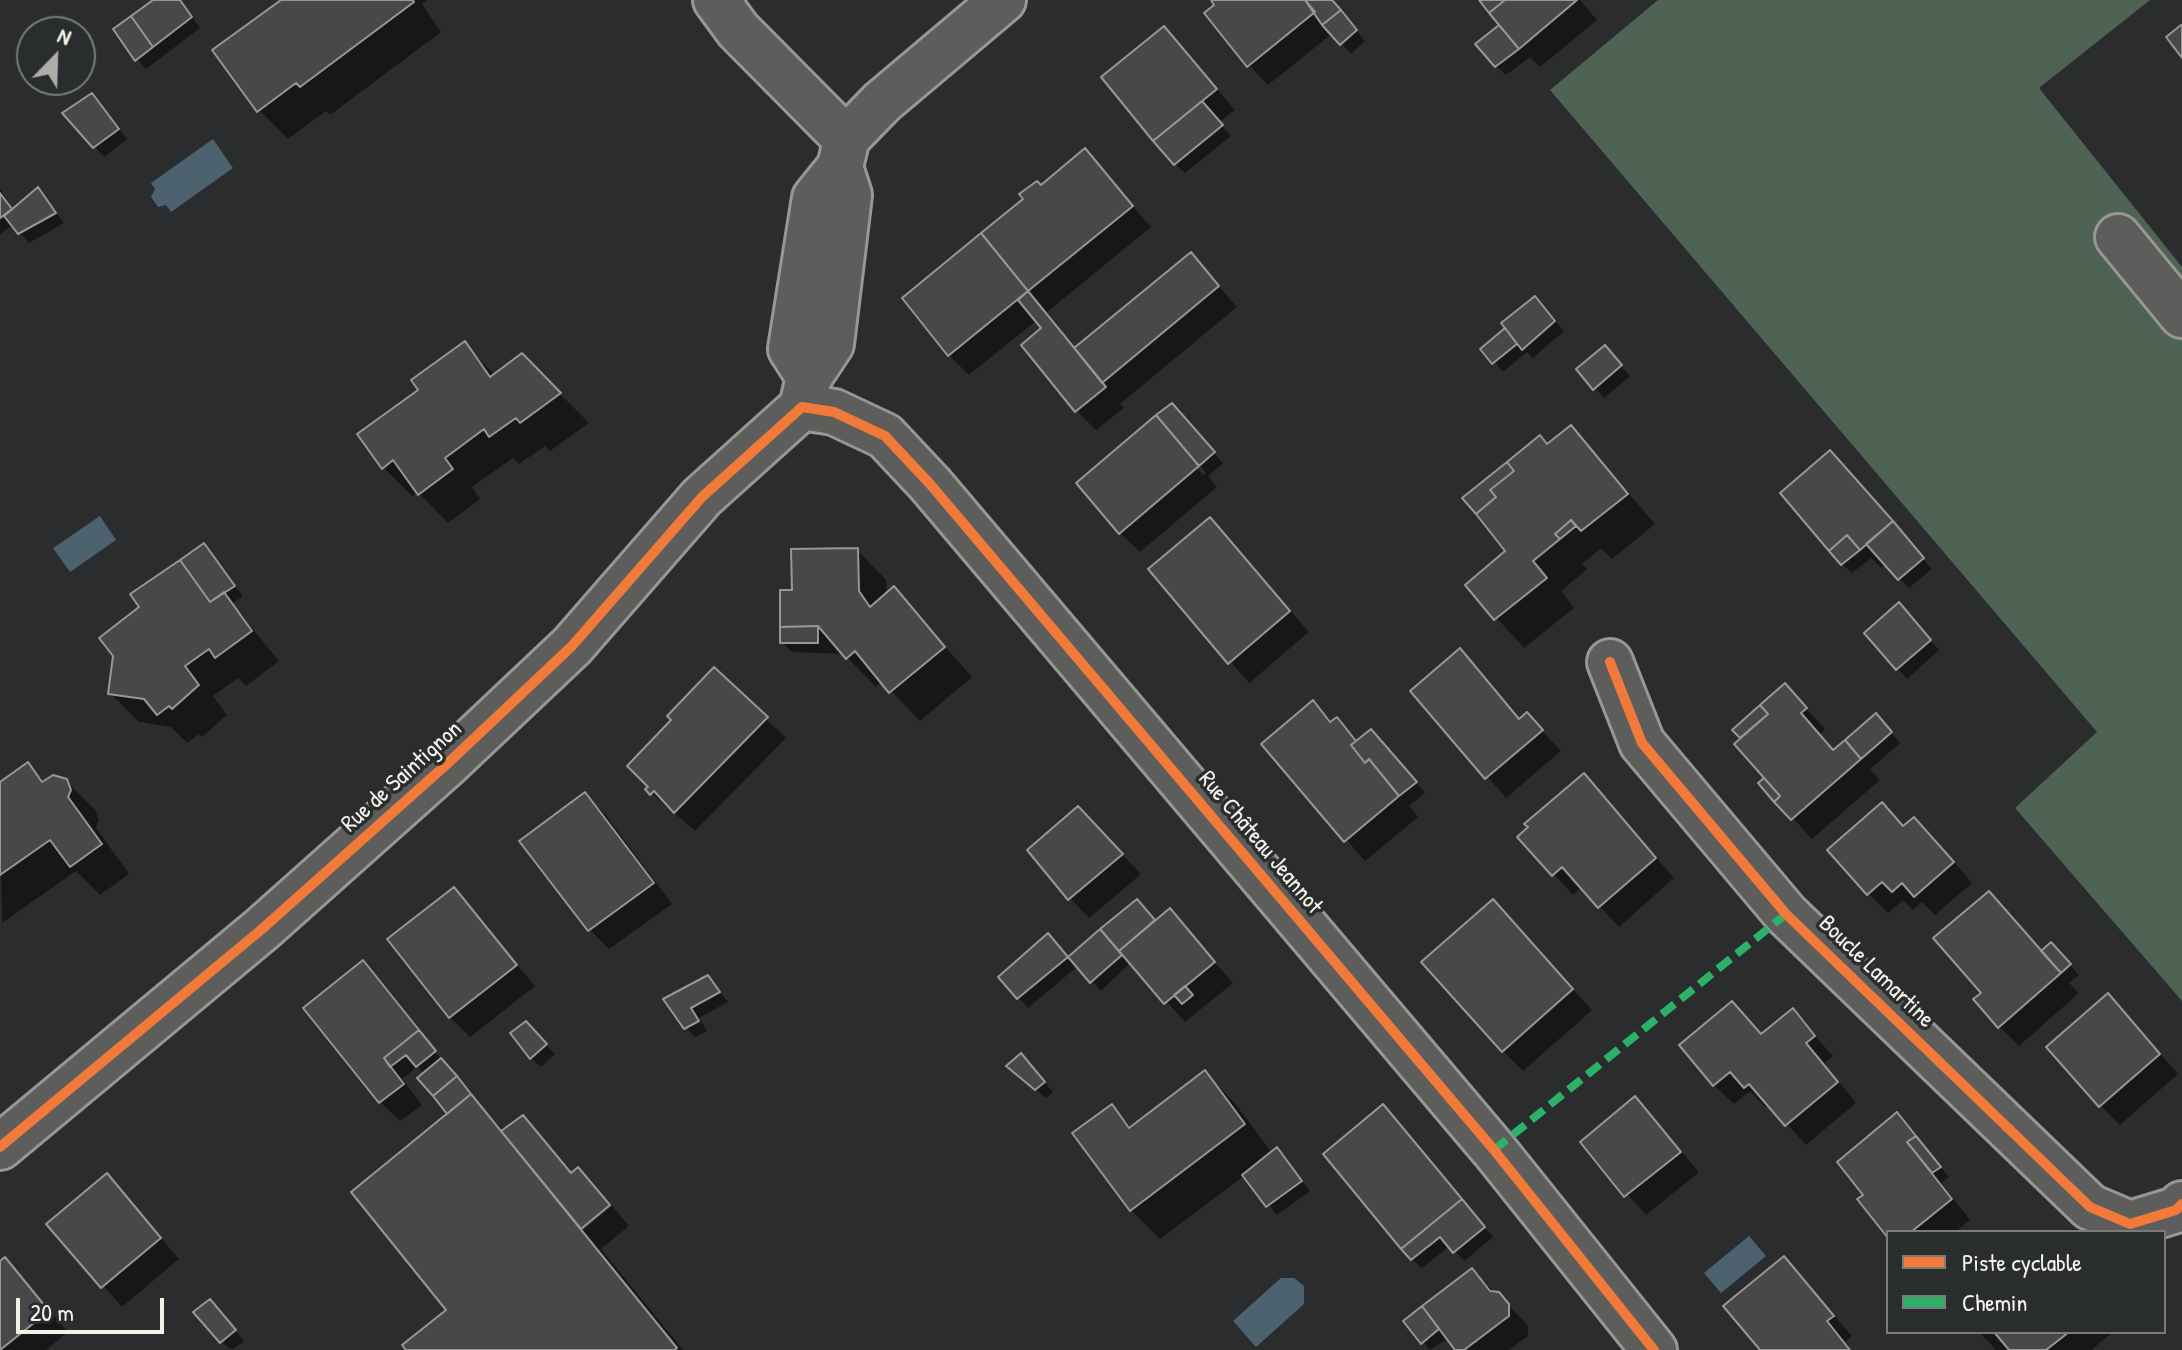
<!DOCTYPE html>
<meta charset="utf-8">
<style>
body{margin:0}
#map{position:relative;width:2182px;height:1350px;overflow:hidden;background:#2b2c2d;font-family:"Patrick Hand",sans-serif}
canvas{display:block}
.legend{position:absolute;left:1886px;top:1230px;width:280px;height:104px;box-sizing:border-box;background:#2a2d2e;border:2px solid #7b7b78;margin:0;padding:10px 14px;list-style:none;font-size:24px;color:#f4f1e8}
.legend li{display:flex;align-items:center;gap:16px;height:40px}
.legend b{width:40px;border:2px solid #7b7b78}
.north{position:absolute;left:16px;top:16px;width:80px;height:80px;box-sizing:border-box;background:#2a2d2e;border:2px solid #7b7b78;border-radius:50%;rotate:23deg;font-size:22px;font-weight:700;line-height:32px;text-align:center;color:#f4f1e8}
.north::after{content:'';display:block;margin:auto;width:28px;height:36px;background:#aeaca7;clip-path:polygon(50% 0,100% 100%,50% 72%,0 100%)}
.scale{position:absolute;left:16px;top:1298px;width:148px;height:36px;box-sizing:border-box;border:4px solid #f4f1e8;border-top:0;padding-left:10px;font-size:24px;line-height:28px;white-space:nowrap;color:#f4f1e8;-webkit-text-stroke:6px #2a2d2e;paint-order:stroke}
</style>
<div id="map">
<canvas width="2182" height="1350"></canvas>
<ul class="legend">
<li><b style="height:10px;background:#f17a3a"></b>Piste cyclable</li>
<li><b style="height:10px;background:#2db169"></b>Chemin</li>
</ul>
<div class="north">N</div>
<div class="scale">20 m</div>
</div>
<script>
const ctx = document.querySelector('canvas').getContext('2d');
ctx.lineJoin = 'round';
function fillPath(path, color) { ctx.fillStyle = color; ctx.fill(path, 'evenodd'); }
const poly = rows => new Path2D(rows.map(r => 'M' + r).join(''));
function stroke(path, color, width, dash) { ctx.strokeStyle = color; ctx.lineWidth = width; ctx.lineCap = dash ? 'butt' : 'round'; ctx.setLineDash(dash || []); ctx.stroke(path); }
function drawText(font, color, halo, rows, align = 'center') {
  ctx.font = font + ' "Patrick Hand",sans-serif'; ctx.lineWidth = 7; ctx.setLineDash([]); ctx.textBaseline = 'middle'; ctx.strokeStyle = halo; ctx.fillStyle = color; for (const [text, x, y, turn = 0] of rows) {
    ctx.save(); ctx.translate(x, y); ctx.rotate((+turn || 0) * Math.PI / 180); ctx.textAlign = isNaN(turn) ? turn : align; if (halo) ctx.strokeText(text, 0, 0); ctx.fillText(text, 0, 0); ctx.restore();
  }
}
fillPath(poly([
 [1658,0,2150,0,2039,88,2182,267,2182,1001,2015,808,2097,732,1550,90]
]), '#4e6353');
fillPath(poly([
 [213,139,233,168,171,212,166,205,158,207,151,197,155,189,151,183],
 [100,516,116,540,70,572,53,548],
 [1749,1236,1766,1256,1721,1293,1704,1273],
 [1281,1278,1294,1278,1304,1286,1304,1304,1256,1347,1233,1321]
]), '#4d626f');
fillPath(poly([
 [157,0,181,0,200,28,146,69,137,59],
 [285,0,427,0,422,4,441,32,330,115,326,111,288,139,259,110],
 [1213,0,1332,0,1365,41,1351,54,1333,33,1268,85,1249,65],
 [1481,0,1580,0,1597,20,1540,67,1530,57,1506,75,1496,66,1502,25],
 [1164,28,1235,110,1219,122,1231,136,1185,173,1175,164],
 [92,95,127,139,104,157,65,114],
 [1085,151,1151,227,1047,312,1076,349,1191,254,1237,307,1120,404,1124,408,1096,430,1076,410,1044,329,1037,320,969,375,949,355,1041,187],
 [0,189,12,208,37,189,64,223,29,243,13,225,0,234,0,220,13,211,11,208,0,216],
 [1544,308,1564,331,1533,358,1527,352,1503,372,1483,349,1507,328],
 [464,344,495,375,522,356,589,423,550,451,545,446,519,464,513,458,472,487,480,499,448,523,418,492,412,496,384,468,421,390],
 [1614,358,1630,376,1604,398,1595,388],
 [1181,415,1223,463,1208,476,1217,487,1140,552,1120,533],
 [1175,435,1206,473,1203,475,1172,438],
 [1571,427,1655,524,1612,559,1601,548,1582,564,1587,569,1561,591,1574,608,1524,648,1467,585,1508,551],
 [1830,453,1932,569,1909,588,1886,564,1881,568,1871,558,1852,573,1842,564],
 [1210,520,1309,632,1249,683,1151,569],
 [204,545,243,596,232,604,279,661,246,686,238,678,213,696,227,715,202,737,199,734,187,743,171,727,139,722,110,693,142,608],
 [857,550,886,580,887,595,894,589,972,677,920,721,882,681,876,687,844,654,792,652,782,642,794,592],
 [1908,614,1939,650,1907,679,1867,633],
 [1460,651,1521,720,1527,715,1561,751,1506,798,1413,691],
 [1785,686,1825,729,1820,734,1835,752,1885,725,1900,743,1870,769,1880,780,1812,839,1761,783,1776,793,1778,791,1735,730],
 [1313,703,1333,723,1337,719,1358,741,1381,741,1425,793,1409,806,1418,817,1365,861,1264,744],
 [766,719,786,738,695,831,648,790],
 [28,765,45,782,65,780,95,810,99,820,96,828,129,874,100,895,76,871,2,923,0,785],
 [1584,776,1674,878,1619,927,1582,887,1573,895,1520,837],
 [585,795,605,814,672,904,609,949,589,929],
 [1078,809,1141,874,1089,918,1070,898],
 [1904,828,1934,839,1972,883,1935,915,1922,902,1913,910,1903,900,1888,913,1869,894],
 [454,889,535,986,470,1037,450,1017],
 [1136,902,1156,923,1169,911,1233,983,1185,1022,1131,962,1101,991,1078,966,1028,1008,1000,977,1057,946,1069,959],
 [1512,921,1592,1010,1523,1071,1503,1051],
 [2042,952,2061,954,2079,975,2069,983,2079,993,2019,1046,1999,1026,1984,993],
 [363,963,480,1107,505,1131,523,1117,573,1174,578,1170,610,1203,583,1225,583,1230,612,1206,629,1226,601,1249,683,1350,409,1350,449,1310,450,1114,418,1066,402,1079,422,1105,400,1121,380,1102],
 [708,978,728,1002,699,1018,707,1031,695,1037,675,1015],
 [2108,995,2178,1074,2120,1125,2100,1105],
 [1732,1003,1763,1036,1792,1011,1833,1056,1824,1063,1856,1103,1806,1145,1769,1104,1765,1107,1750,1091,1734,1104,1714,1085],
 [535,1033,555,1054,541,1067,531,1058],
 [1030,1065,1053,1092,1046,1098,1018,1075],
 [1205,1073,1234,1102,1272,1153,1286,1160,1310,1191,1277,1215,1245,1175,1160,1239,1131,1210,1111,1107,1132,1128],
 [1635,1099,1699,1172,1646,1215,1582,1142],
 [1383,1107,1493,1237,1464,1261,1450,1246,1422,1268,1412,1259],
 [1897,1115,1949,1177,1941,1183,1970,1220,1955,1232,1888,1232,1888,1235,1866,1195],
 [107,1176,179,1259,122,1307,49,1224],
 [1784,1259,1852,1336,1845,1342,1851,1350,1763,1350],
 [4,1260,68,1332,46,1350,0,1350,0,1264],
 [1472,1271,1518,1315,1528,1326,1528,1336,1509,1350,1458,1350,1449,1338,1430,1350,1405,1321],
 [219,1311,244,1341,232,1350,221,1342],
 [1979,1332,2113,1332,2091,1350,1996,1350]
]), '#0007');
const building = poly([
 [153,0,180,0,192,17,153,47,131,16,153,0],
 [281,0,413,0,414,2,300,87,296,83,257,112,212,50,281,0],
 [1211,0,1305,0,1315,12,1247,67,1204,13,1214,5,1211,0],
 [1305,0,1332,0,1341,10,1322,25,1305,0],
 [1479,0,1505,0,1489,13,1479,0],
 [1505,0,1577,0,1519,49,1489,13,1505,0],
 [1341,10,1357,30,1340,45,1322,25,1341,10],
 [131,16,153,47,135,61,113,29,131,16],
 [1499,25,1519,49,1495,67,1475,44,1499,25],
 [2181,25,2182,26,2182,58,2166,37,2181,25],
 [1164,26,1217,89,1153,141,1101,77,1164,26],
 [92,93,119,129,93,148,62,113,92,93],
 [1202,101,1223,125,1174,165,1153,141,1202,101],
 [1085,148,1133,206,1028,291,981,233,1023,199,1019,194,1037,181,1041,185,1085,148],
 [38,187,56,213,18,234,4,216,38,187],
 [0,193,12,209,0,218,0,193],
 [981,233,1028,291,948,356,902,298,981,233],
 [1191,252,1219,286,1102,383,1074,348,1191,252],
 [1028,291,1106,387,1075,412,1021,345,1041,328,1018,300,1028,291],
 [1535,296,1555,321,1522,350,1501,323,1535,296],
 [1505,328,1517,344,1492,364,1480,349,1505,328],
 [465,341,490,377,522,353,561,393,520,423,516,418,489,437,484,429,445,458,453,469,418,495,393,460,382,469,357,434,418,390,411,380,465,341],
 [1605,345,1622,365,1593,390,1576,369,1605,345],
 [1172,403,1215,452,1199,466,1156,415,1172,403],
 [1156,415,1199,466,1119,534,1076,483,1156,415],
 [1571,425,1628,494,1581,531,1571,520,1555,534,1560,539,1533,561,1547,578,1494,620,1465,585,1505,551,1476,514,1496,497,1490,490,1514,471,1507,462,1540,435,1547,444,1571,425],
 [1830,450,1893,521,1860,550,1847,535,1829,551,1780,493,1830,450],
 [1507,462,1514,471,1490,490,1496,497,1476,514,1462,498,1507,462],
 [1210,517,1290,611,1228,664,1148,569,1210,517],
 [1571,520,1576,526,1560,539,1555,534,1571,520],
 [1893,521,1924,558,1898,580,1866,544,1893,521],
 [1847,535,1860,550,1841,565,1829,551,1847,535],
 [204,543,235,586,210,602,180,560,204,543],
 [858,548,859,591,870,607,894,586,945,647,889,693,855,651,846,659,818,626,780,627,780,590,792,590,791,549,858,548],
 [180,560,210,602,224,592,252,631,215,658,209,649,185,666,199,685,172,709,169,706,157,715,144,699,108,694,113,656,99,638,139,607,130,594,180,560],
 [1899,602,1931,640,1896,670,1864,633,1899,602],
 [818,626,818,643,780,643,780,627,818,626],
 [1460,648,1519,719,1527,712,1543,730,1485,779,1410,691,1460,648],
 [714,667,768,717,674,813,654,791,650,795,645,789,648,787,627,766,671,720,667,716,714,667],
 [1785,683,1807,708,1801,713,1833,750,1845,740,1861,759,1791,820,1774,802,1780,796,1734,744,1768,714,1760,705,1785,683],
 [1313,700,1330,722,1337,717,1356,741,1351,745,1365,763,1369,759,1399,796,1344,842,1261,744,1313,700],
 [1760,705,1768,714,1740,738,1732,730,1760,705],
 [1876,713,1892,732,1861,759,1845,740,1876,713],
 [1371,729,1417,782,1399,796,1369,759,1365,763,1351,745,1371,729],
 [28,762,42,782,53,775,67,779,71,790,68,797,102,844,70,867,50,840,0,875,0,782,28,762],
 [1584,773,1656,858,1598,908,1562,867,1552,876,1517,837,1528,827,1524,824,1584,773],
 [1764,778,1780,796,1774,802,1758,783,1764,778],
 [585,792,654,883,588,931,519,841,585,792],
 [1882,802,1903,826,1914,817,1954,862,1914,897,1902,883,1892,892,1882,882,1867,895,1827,850,1882,802],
 [1078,806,1123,854,1068,900,1027,850,1078,806],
 [454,887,517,965,449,1018,387,939,454,887],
 [1989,891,2061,973,1998,1028,1973,999,1981,993,1933,938,1989,891],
 [1137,899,1155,920,1119,951,1100,929,1137,899],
 [1493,899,1573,989,1502,1052,1421,962,1493,899],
 [1170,908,1215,962,1164,1004,1119,951,1170,908],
 [1100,929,1122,955,1090,983,1068,957,1100,929],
 [1048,933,1068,957,1017,999,998,977,1048,933],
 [2051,942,2071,964,2061,973,2041,951,2051,942],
 [363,960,419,1030,384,1058,404,1084,379,1103,303,1008,363,960],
 [708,975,720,992,691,1008,699,1021,684,1029,663,999,708,975],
 [1185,986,1193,995,1182,1004,1174,995,1185,986],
 [2108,993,2160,1054,2099,1107,2046,1047,2108,993],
 [1732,1001,1761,1034,1793,1008,1815,1036,1806,1043,1838,1082,1785,1126,1749,1084,1744,1088,1730,1072,1713,1086,1679,1045,1732,1001],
 [526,1021,547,1044,530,1059,510,1033,526,1021],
 [419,1030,436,1051,416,1067,406,1055,390,1067,384,1058,419,1030],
 [1021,1053,1045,1082,1035,1090,1006,1066,1021,1053],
 [441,1058,457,1076,433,1096,417,1078,441,1058],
 [1205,1070,1245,1124,1130,1211,1072,1133,1112,1104,1129,1128,1205,1070],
 [457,1076,471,1094,447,1114,433,1096,457,1076],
 [471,1094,677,1348,675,1350,406,1350,402,1345,446,1310,351,1192,471,1094],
 [1635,1096,1681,1152,1624,1197,1580,1142,1635,1096],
 [1383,1104,1462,1199,1401,1249,1323,1154,1383,1104],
 [1897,1112,1916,1136,1907,1142,1952,1199,1911,1232,1888,1232,1888,1238,1857,1199,1863,1195,1837,1162,1897,1112],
 [523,1115,571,1173,578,1167,610,1205,581,1229,501,1131,523,1115],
 [1916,1136,1941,1167,1932,1173,1907,1142,1916,1136],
 [1277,1147,1302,1181,1266,1207,1242,1175,1277,1147],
 [107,1173,161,1238,101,1288,46,1224,107,1173],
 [1462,1199,1485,1227,1453,1253,1440,1237,1411,1260,1401,1249,1462,1199],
 [1784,1256,1834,1316,1827,1321,1850,1350,1760,1350,1723,1306,1784,1256],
 [5,1257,49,1311,0,1350,0,1261,5,1257],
 [1472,1268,1490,1291,1499,1292,1509,1304,1509,1316,1464,1350,1455,1350,1422,1306,1472,1268],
 [210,1299,236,1330,220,1343,193,1312,210,1299],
 [1422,1306,1439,1329,1421,1344,1403,1321,1422,1306],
 [1994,1332,2069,1332,2046,1350,2009,1350,1994,1332]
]);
fillPath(building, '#4a474a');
stroke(building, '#979796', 2);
const minor = poly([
 [716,0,738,30,846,139],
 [846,139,882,102,1003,0],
 [2118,237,2182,315],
 [809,377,791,349,815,198,840,167,845,146],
 [802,407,834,412,885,436,930,484,1494,1150,1654,1350],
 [1610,662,1642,743,1786,914,2090,1207,2130,1224,2176,1210,2182,1204],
 [0,1147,262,929,447,764,572,646,702,497,802,407,809,377,831,344,849,195,840,167]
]);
stroke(minor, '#979796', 50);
stroke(minor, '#5d5d5c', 44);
stroke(poly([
 [1494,1150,1786,914]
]), '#2db169', 8, [16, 8]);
stroke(poly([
 [1610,662,1642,743,1786,914,2090,1207,2130,1224,2176,1210,2182,1204],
 [0,1147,262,929,447,764,572,646,702,497,802,407,834,412,885,436,930,484,1494,1150,1654,1350]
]), '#f17a3a', 10);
drawText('24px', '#f4f1e8', '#2a2d2e', [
 ["Rue de Saintignon",402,777,-42],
 ["Rue Château Jeannot",1260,843,50],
 ["Boucle Lamartine",1876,972,44]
]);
</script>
